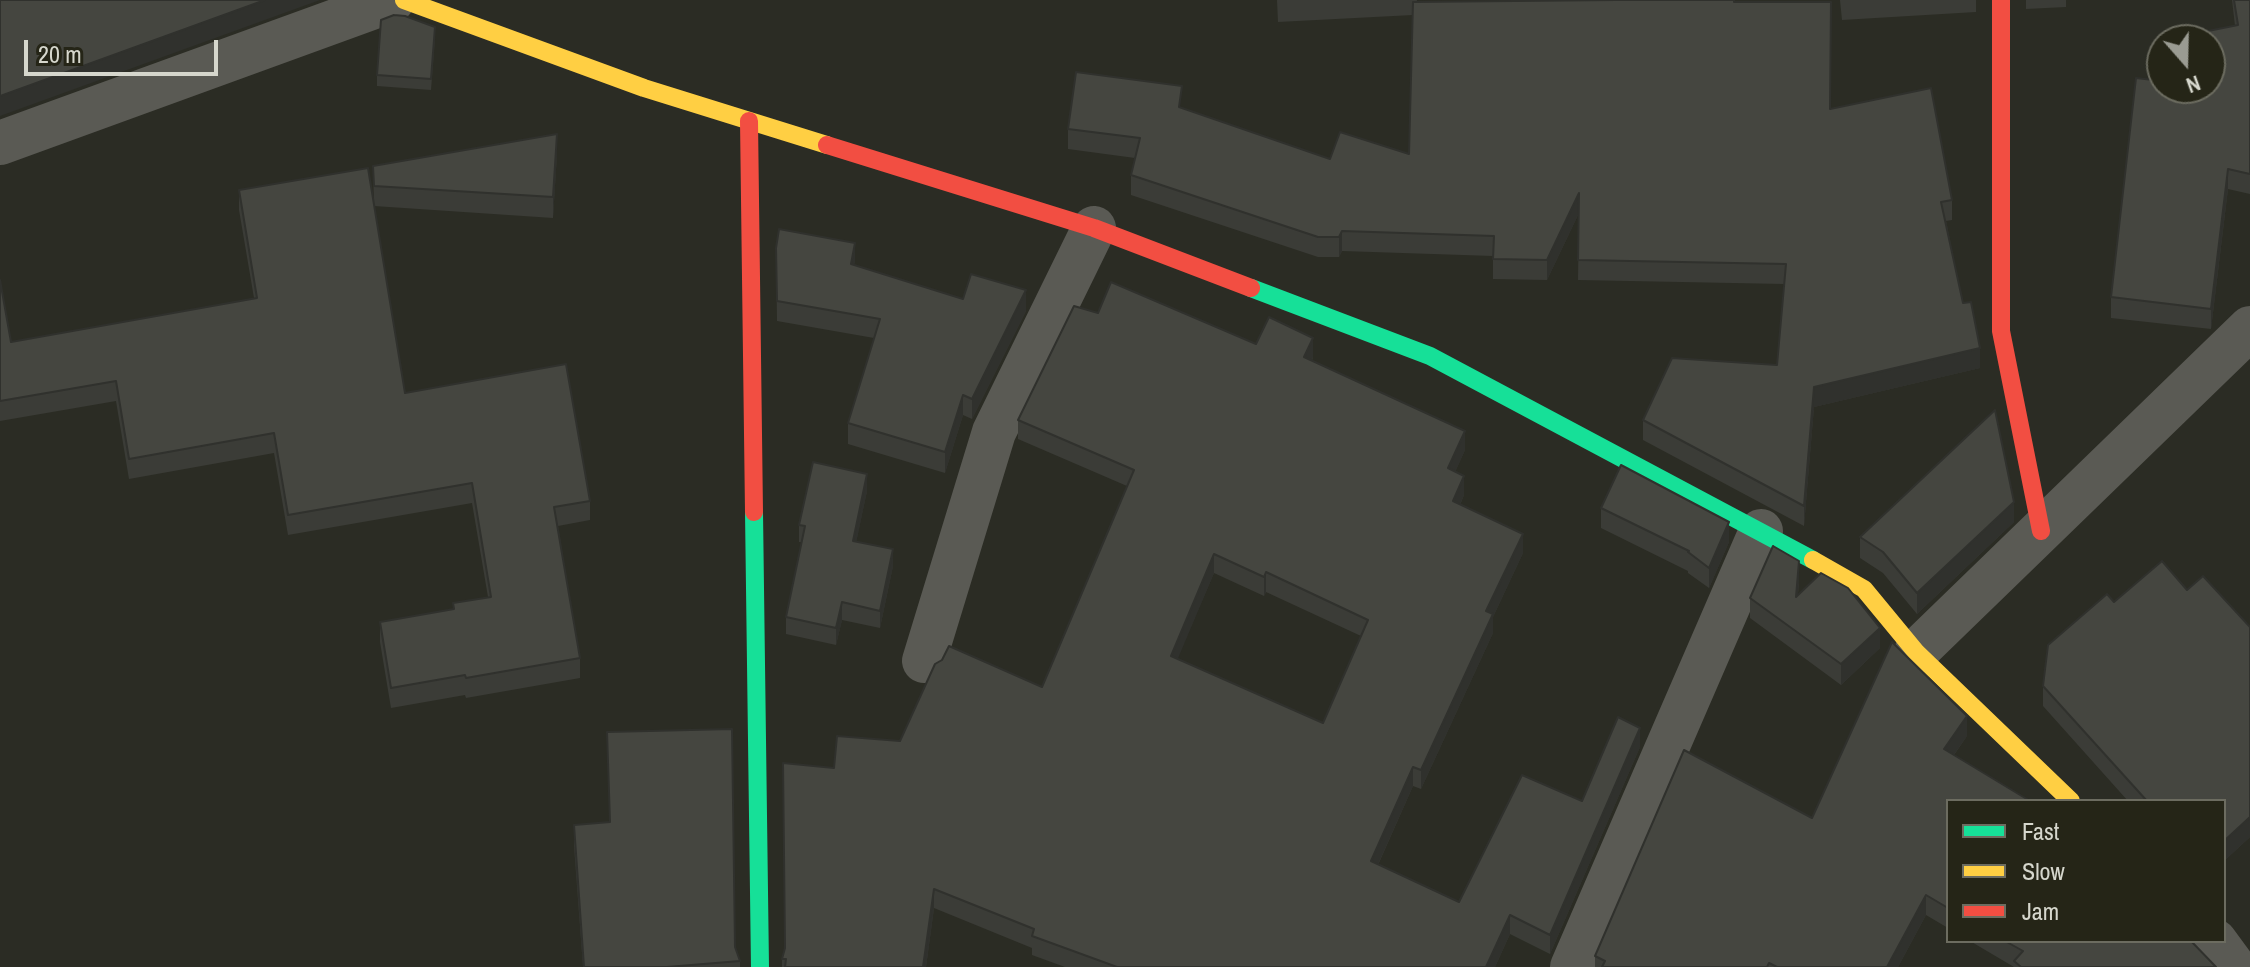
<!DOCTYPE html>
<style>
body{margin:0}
#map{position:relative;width:2250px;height:967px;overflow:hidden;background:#2b2c24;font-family:"Archivo Narrow",sans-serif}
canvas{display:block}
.legend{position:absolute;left:1946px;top:799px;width:280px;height:144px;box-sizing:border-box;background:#252517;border:2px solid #6c6c60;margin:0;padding:10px 14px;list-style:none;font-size:24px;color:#d6d7cd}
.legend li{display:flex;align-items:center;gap:16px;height:40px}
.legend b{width:40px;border:2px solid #6c6c60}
.north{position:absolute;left:2146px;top:24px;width:80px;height:80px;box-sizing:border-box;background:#252517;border:2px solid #6c6c60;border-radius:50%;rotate:160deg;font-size:22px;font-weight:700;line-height:32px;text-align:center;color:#d6d7cd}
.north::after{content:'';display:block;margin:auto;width:28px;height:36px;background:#9a9b92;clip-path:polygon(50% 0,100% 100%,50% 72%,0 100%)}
.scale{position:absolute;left:24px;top:40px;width:194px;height:36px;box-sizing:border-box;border:4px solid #d6d7cd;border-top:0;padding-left:10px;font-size:24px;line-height:28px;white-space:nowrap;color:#d6d7cd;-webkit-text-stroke:6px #252517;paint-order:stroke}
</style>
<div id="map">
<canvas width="2250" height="967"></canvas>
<ul class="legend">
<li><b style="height:10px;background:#16e098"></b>Fast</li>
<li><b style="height:10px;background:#ffcf43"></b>Slow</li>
<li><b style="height:10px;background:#f24e42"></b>Jam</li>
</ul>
<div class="north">N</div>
<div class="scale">20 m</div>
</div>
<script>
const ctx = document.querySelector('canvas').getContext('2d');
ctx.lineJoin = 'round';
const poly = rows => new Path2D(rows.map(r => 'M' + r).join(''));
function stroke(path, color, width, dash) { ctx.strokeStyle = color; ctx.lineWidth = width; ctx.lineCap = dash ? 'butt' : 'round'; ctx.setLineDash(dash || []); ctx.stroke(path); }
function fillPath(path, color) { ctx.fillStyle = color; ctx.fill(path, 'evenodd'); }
stroke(poly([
 [0,143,393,0],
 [1916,652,2250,328],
 [924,661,994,432,1094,228],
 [2215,941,2234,967],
 [1572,967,1761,531]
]), '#5a5a54', 44);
stroke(poly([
 [1251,288,1430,356,1813,560],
 [754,512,760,967]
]), '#16e098', 18);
stroke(poly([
 [404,0,644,88,827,145],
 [1813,560,1864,589,1916,652,2071,801]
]), '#ffcf43', 18);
stroke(poly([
 [2001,0,2001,331,2041,531],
 [749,121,754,512],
 [827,145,1094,228,1251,288]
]), '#f24e42', 18);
fillPath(poly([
 [1277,0,1417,0,1417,2,1734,2,1830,109,1952,200,1952,220,1946,221,1963,303,1980,368,1814,407,1804,526,1643,440,1643,420,1777,365,1784,284,1578,280,1579,213,1547,280,1493,279,1493,256,1342,251,1339,257,1318,257,1131,195,1131,175,1135,158,1068,149,1068,129,1182,108,1330,159,1409,154,1413,15,1278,22],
 [1840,0,1976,0,1976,12,1842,20],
 [2026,0,2066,0,2066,7,2026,9],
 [2232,0,2250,0,2250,194,2228,189,2211,329,2111,318,2111,297,2210,88,2235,26],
 [435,38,431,90,377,86,377,75],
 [557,154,553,218,374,206,373,166],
 [239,190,405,393,590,501,590,520,558,526,580,658,580,678,466,698,465,695,391,708,380,642,380,622,453,609,453,603,488,597,472,503,288,535,274,453,129,479,116,401,0,421,0,280,11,342,254,298,239,210],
 [776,248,854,265,963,299,1026,311,972,419,963,415,945,473,848,444,848,423,874,338,777,321],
 [1098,313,1256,344,1313,357,1312,361,1465,450,1455,472,1464,495,1460,505,1523,553,1493,617,1493,633,1421,789,1413,786,1378,865,1459,902,1582,801,1640,747,1550,954,1510,934,1495,967,1065,967,1032,955,1032,948,934,908,926,967,782,967,782,959,834,768,900,741,942,660,1042,687,1127,486,1018,439,1018,420],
 [1214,573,1264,596,1266,592,1361,636,1323,723,1177,659],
 [867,491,856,542,893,566,880,628,842,620,836,645,786,634,786,617,802,542,799,542,799,525],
 [1601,508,1729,542,1709,588,1688,573,1688,571,1601,528],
 [2014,522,1917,614,1883,573,1860,558,1860,537],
 [2162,561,2187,590,2203,576,2250,627,2250,837,2224,861,2224,801,2128,801,2043,706,2043,686,2048,645,2107,594,2114,602],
 [1799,581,1798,595,1880,648,1841,685,1750,618,1750,598],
 [607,732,735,947,740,961,740,967,583,967,574,846,574,825,610,822],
 [1967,736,1954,755,1948,801,1948,928,1926,915,1898,967,1595,967,1595,956,1812,818],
 [1970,941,2191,941,2216,967,2014,967]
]), '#3b3c37');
fillPath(poly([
 [265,0,320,0,0,116,0,96],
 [557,134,557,154,553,218,553,197],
 [2228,169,2228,189,2211,329,2211,309],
 [1579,193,1579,213,1547,280,1547,260],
 [1342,231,1342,251,1339,257,1339,237],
 [855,243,855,263,851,284,851,264],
 [1026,290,1026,311,972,419,972,399],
 [1313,338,1313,357,1304,377,1304,357],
 [1980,348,1980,368,1814,407,1804,526,1804,506,1814,387],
 [963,395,963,415,945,473,945,452],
 [1465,431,1465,450,1448,488,1448,468],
 [867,474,867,491,853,558,853,541],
 [1464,476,1464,495,1453,520,1453,501],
 [2014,502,2014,522,1917,614,1917,593],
 [1729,522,1729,542,1709,588,1709,568],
 [1523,534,1523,553,1493,617,1493,633,1421,789,1421,770,1486,611],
 [893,549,893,566,880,628,880,611],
 [1214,554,1214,573,1171,675,1171,656],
 [1799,561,1799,581,1796,617,1796,597],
 [1266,572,1266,592,1264,596,1264,577],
 [842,602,842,620,836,645,836,628],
 [1880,628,1880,648,1841,685,1841,664],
 [1967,716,1967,736,1944,769,1944,749],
 [1640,728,1640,747,1550,954,1550,935],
 [1413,767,1413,786,1371,880,1371,861],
 [2250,817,2250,837,2224,861,2224,841],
 [934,889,934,908,926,967,923,967],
 [1926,895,1926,915,1898,967,1887,967],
 [1510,915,1510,934,1495,967,1486,967]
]), '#30312d');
const building = poly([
 [0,0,265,0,0,96,0,0],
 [1616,0,1734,0,1734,2,1831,2,1830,109,1931,88,1952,200,1941,202,1963,303,1971,302,1980,348,1814,387,1804,506,1643,420,1672,358,1777,365,1786,264,1578,260,1579,193,1547,260,1493,259,1494,236,1342,231,1339,237,1318,237,1131,175,1140,138,1068,129,1076,72,1182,86,1179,107,1330,159,1340,132,1409,154,1413,2,1616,0],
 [2234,0,2250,0,2250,174,2228,169,2211,309,2111,297,2136,78,2162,81,2162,88,2210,88,2210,40,2182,40,2183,36,2238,25,2234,0],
 [394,15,405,16,435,27,431,79,377,75,381,20,394,15],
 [557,134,553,197,374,186,373,166,557,134],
 [368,168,405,393,566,364,590,501,554,507,580,658,466,678,465,675,391,688,380,622,454,609,453,603,491,597,472,483,288,515,274,433,129,459,116,381,0,401,0,280,11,342,257,298,239,190,368,168],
 [779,229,855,243,851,264,963,299,971,274,1026,290,972,399,963,395,945,452,848,423,880,319,777,301,776,248,779,229],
 [1111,282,1256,344,1269,317,1313,338,1304,357,1465,431,1448,468,1464,476,1453,501,1523,534,1486,611,1493,614,1421,770,1413,767,1371,861,1459,902,1522,775,1582,801,1618,717,1640,728,1550,935,1510,915,1486,967,1117,967,1032,936,1034,929,934,889,923,967,785,967,786,959,782,959,785,948,783,763,834,768,837,736,900,741,935,664,942,660,949,646,1042,687,1134,470,1018,420,1074,306,1098,313,1111,282],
 [1214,554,1264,577,1266,572,1368,620,1323,723,1171,656,1214,554],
 [1995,410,2014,502,1917,593,1883,552,1860,537,1995,410],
 [813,462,867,474,853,541,893,549,880,611,842,602,836,628,786,617,805,526,799,525,813,462],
 [1621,465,1729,522,1709,568,1688,552,1689,551,1601,508,1621,465],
 [1773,546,1799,561,1796,597,1821,573,1848,588,1880,628,1841,664,1750,598,1773,546],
 [2162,561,2187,590,2203,576,2250,627,2250,817,2224,841,2224,801,2147,801,2043,686,2048,645,2107,594,2114,602,2162,561],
 [1892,642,1967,716,1944,749,2030,801,1948,801,1948,908,1926,895,1887,967,1777,967,1769,963,1767,967,1602,967,1605,961,1595,956,1684,750,1812,818,1892,642],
 [732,729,735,947,740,961,667,967,584,967,574,825,610,822,607,732,732,729],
 [2005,941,2191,941,2216,967,2021,967,2014,961,2023,951,2005,941]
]);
fillPath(building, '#454640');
stroke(building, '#30312d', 2);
</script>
